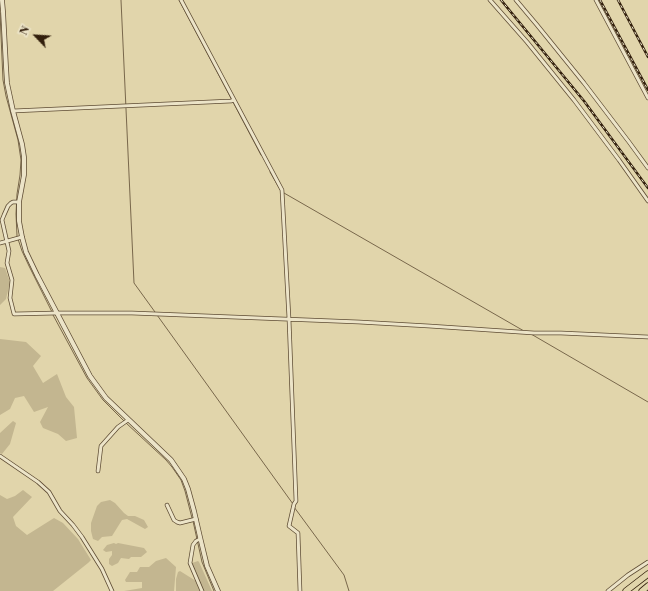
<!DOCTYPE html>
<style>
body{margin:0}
#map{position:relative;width:648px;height:591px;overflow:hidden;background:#e1d5ab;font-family:"Libre Bodoni",serif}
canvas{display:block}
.north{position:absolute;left:16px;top:16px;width:40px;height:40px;-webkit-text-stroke:3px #ece4c8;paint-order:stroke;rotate:295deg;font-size:11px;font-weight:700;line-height:16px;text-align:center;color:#321f0c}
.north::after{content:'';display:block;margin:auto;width:14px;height:18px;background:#321f0c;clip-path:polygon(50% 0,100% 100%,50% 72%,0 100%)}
</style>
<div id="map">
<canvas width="648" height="591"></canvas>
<div class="north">N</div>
</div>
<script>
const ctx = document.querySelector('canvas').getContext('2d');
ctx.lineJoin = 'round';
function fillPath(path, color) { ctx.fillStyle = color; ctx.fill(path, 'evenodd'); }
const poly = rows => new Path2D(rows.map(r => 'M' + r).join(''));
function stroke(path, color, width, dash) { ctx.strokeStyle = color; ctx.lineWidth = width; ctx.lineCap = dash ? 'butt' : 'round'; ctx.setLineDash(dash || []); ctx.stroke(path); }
fillPath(poly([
 [0,267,5,268,10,282,6,299,0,305],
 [0,339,26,342,41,356,33,366,43,383,57,374,66,397,74,407,77,438,66,441,58,434,43,428,40,422,48,407,34,412,24,396,15,398,10,409,0,415],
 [13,421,16,423,10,444,2,454,0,453,0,433],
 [23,490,32,497,13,517,16,526,27,535,54,518,63,523,78,539,91,560,88,563,53,591,0,591,0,495,7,499,15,496],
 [110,500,115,503,124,513,128,516,135,516,144,520,148,527,145,529,127,519,122,520,112,536,102,537,98,541,93,539,91,531,91,523,97,506,101,502],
 [114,543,116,544,118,543,144,548,147,552,141,557,131,557,129,559,121,558,118,563,112,566,109,564,109,559,112,555,112,551,106,552,103,550,107,545],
 [166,558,176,567,174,591,124,591,142,588,142,582,126,582,125,580,130,572,137,572,140,567,149,567,156,561],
 [198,561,199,562,212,591,204,591,192,566,192,563],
 [180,571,196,581,200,591,176,591,176,579,178,572]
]), '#c3b690');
stroke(poly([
 [121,0,134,283,155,312],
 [179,0,261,155],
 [0,13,3,80,6,96,18,140,21,160,20,175,17,194,16,214,17,236,22,251,29,266,52,312],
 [270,172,281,191],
 [284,193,524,331],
 [53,315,87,378,103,400,124,421],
 [157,315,293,504],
 [531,334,648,402],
 [126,423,166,460,172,467,181,480,185,491,192,518],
 [294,507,344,575,349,591],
 [193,521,202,562,214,591]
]), '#78674b', 1);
const minor = poly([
 [181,0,282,190,289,319,296,501,294,504,289,526,298,533,300,591],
 [490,0,527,42,574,100,619,160,648,201],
 [516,0,537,25,584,83,629,142,648,168],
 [596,0,648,98],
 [13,111,231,101,234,100],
 [19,202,13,202,11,203,8,206,4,215,2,220,9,251,7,263,12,280,10,298,14,314,57,313,132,313,359,322,429,326,534,333,561,333,648,337],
 [0,243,22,237],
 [0,456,38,482,49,492,60,511,73,525,82,537,102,569,112,591],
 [98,471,101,446,118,427,128,420],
 [167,505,174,520,177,522,180,523,196,519],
 [200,539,196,541,193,545,190,563,202,591],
 [608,591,628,575,648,562]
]);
const tertiary = poly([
 [2,0,3,11,6,67,7,83,13,111,22,144,24,157,24,175,19,202,19,221,22,237,26,252,37,275,90,376,106,398,171,460,184,479,188,489,194,511,200,537,207,566,218,591]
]);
const trunk = poly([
 [626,591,648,574],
 [642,591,648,586]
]);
stroke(minor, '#5e4c34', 4.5);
stroke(tertiary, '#5e4c34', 5.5);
stroke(trunk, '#321f0c', 7);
stroke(minor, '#ece4c8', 3);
stroke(tertiary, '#ece4c8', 4);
stroke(trunk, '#e1d5ab', 5.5);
const rail = poly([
 [501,0,584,101,648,188],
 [600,0,648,90],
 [618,0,648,57]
]);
stroke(rail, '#321f0c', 2.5);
stroke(rail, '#ece4c8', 1, [3]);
</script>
